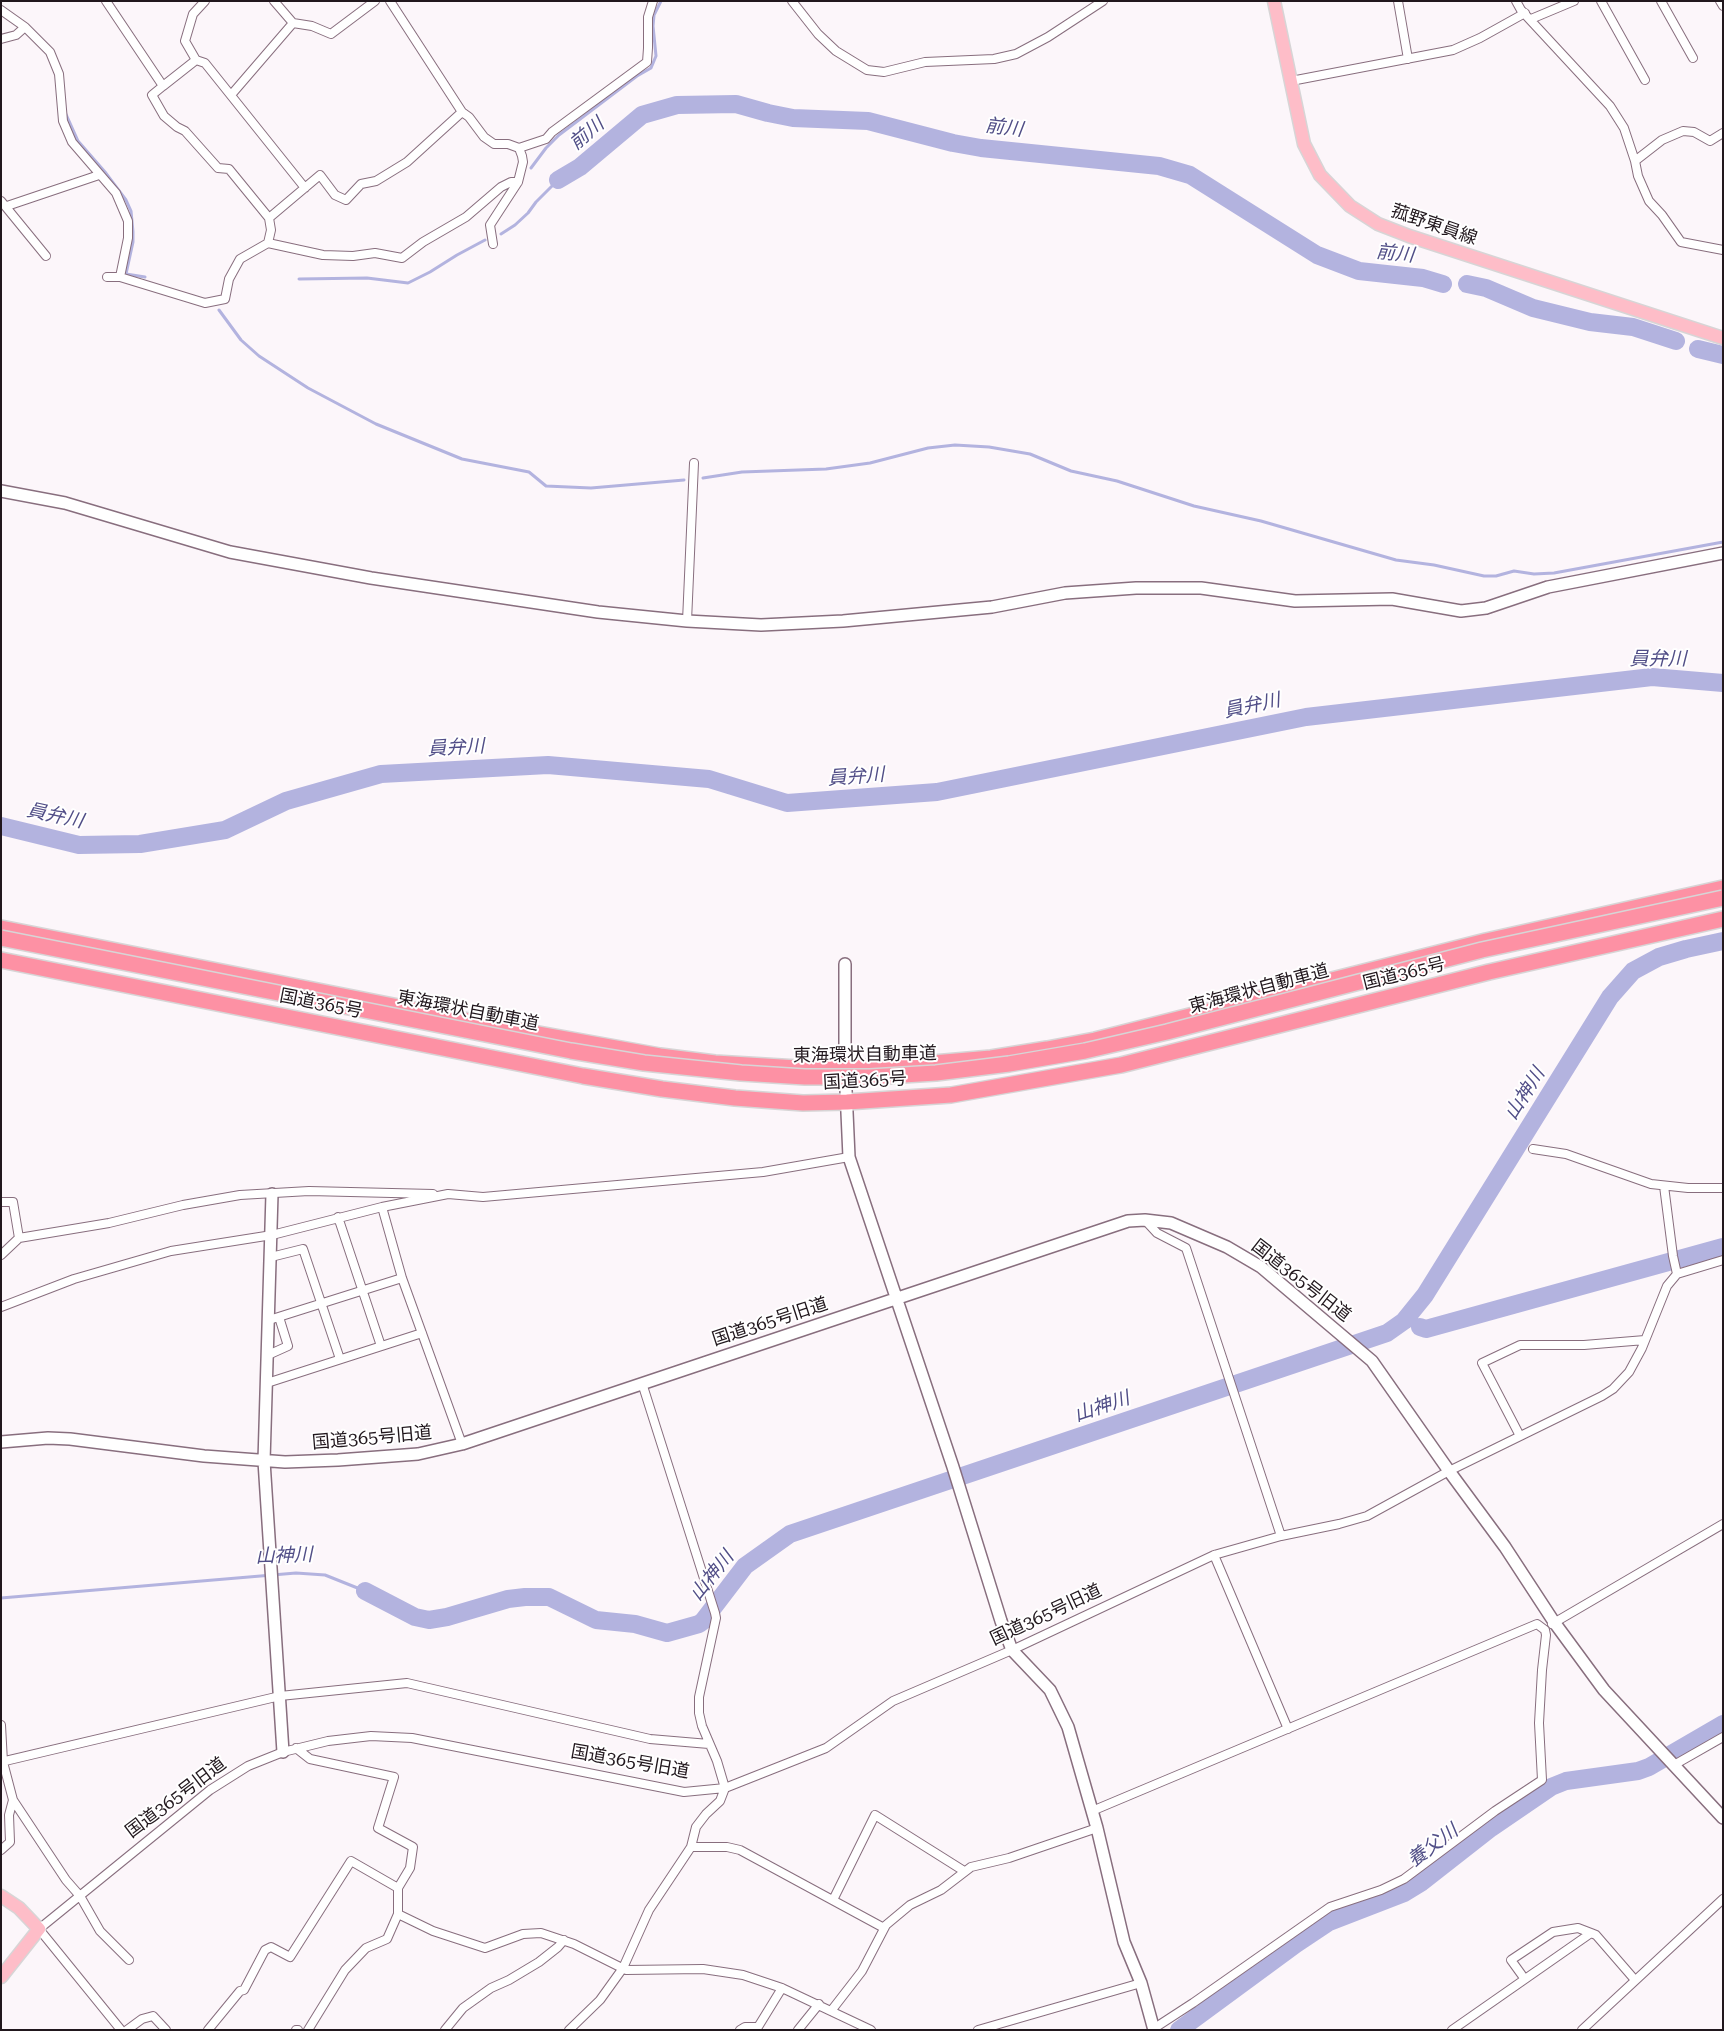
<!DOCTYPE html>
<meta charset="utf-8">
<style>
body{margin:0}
#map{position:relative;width:1724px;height:2031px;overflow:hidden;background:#fcf6fa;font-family:"Roboto Serif",serif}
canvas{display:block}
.frame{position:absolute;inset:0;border:2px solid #21171d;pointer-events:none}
</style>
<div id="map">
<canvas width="1724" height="2031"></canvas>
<div class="frame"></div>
</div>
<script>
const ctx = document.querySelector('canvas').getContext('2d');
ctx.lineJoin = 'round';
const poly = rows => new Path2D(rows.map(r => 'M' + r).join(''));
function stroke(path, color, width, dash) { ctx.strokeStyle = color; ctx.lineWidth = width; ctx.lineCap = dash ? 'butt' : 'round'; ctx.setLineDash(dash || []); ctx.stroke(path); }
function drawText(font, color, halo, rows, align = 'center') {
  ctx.font = font + ' "Roboto Serif","Noto Sans JP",serif'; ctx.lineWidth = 4; ctx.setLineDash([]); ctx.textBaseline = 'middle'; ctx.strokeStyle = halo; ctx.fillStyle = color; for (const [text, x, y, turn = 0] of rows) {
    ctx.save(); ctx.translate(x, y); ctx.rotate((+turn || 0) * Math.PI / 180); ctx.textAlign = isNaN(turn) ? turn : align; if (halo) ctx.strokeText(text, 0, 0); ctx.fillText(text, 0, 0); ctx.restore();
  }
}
stroke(poly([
 [65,112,78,141,105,172,126,200,131,211,133,232,133,242,126,274,145,277],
 [531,168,546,148,559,135,637,76,651,68,656,56,653,26,654,15,661,1],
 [501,234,515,225,528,213,536,202,558,180],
 [299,279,367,278,408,283,430,272,457,255,485,240],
 [219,310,241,340,259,356,308,388,376,424,462,459,529,472,546,486,591,488,684,480],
 [703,478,742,472,826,469,870,463,928,448,955,445,989,447,1030,454,1071,471,1117,481,1194,506,1261,521,1396,560,1434,565,1484,576,1496,576,1514,571,1534,574,1554,573,1723,542],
 [1,1598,296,1573,325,1575,365,1591]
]), '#b3b3df', 3);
stroke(poly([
 [558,180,580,167,642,115,677,105,736,104,768,113,793,118,868,121,953,143,981,148,1159,166,1190,175,1317,255,1359,271,1423,278,1443,284],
 [1467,284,1486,288,1533,308,1590,322,1633,327,1676,341],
 [1698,349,1723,355],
 [1,826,79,845,140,844,225,830,286,801,381,774,548,765,709,779,787,803,937,792,1306,717,1652,677,1723,683],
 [1420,1327,1426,1329,1723,1247],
 [365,1591,415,1617,429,1620,447,1617,508,1599,525,1597,549,1597,596,1620,635,1624,667,1633,699,1624,703,1621,745,1566,790,1534,1387,1333,1404,1321,1425,1295,1610,997,1633,971,1659,957,1686,949,1723,941],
 [1179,2030,1296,1944,1329,1922,1404,1893,1422,1882,1491,1828,1551,1787,1566,1781,1638,1771,1649,1767,1723,1724]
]), '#b3b3df', 18);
const street = poly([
 [106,1,163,86,196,60],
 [205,1,193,14,185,41,196,60,205,63,305,188],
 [274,1,293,23],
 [792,1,818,34,836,51,867,70,884,72,925,62,994,59,1016,54,1048,37,1103,1],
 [1398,1,1408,59],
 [1516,1,1521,10,1610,106,1624,128,1635,161,1662,140,1683,131,1694,132,1710,141,1723,133],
 [1601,1,1645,80],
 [1661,1,1693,58],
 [1720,1,1723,6],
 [1,10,25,27,50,52,59,74,63,121,72,142,116,193,128,221,128,238,120,277],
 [1531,19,1574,1],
 [1,39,16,35,25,27],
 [1291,81,1453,50,1480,38,1525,13],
 [163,86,152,95,164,116,177,127,185,131,218,168,229,169,269,218,271,230,268,243],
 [231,95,293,23,312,26,331,34,375,1],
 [462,112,469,117,484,137,494,144,508,144,519,148,522,156,523,162,518,182,490,225,493,244],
 [519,148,546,139,552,132,647,62,648,48,648,17,653,1],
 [1635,161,1638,176,1649,201,1662,215,1681,242,1723,250],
 [1,201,46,256],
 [7,206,99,175],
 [269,218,320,175,335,195,346,200,361,184,376,181,407,162,462,112,390,1],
 [107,277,120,277,205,303,225,299,229,279,240,259,268,243,323,255,353,256,375,253,402,258,423,242,466,217,501,187,511,182,518,182],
 [687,621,694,463],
 [1533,1149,1566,1154,1651,1184,1688,1188,1723,1188],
 [1664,1186,1673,1256,1677,1274],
 [1,1202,13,1202,19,1238,109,1223,183,1205,240,1195,309,1191,433,1194],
 [382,1207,402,1278,462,1444],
 [338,1217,381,1346],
 [1145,1220,1157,1233,1186,1248,1281,1536],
 [1,1255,19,1238],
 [271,1257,303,1249,340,1359],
 [1,1307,74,1279,171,1251,272,1235,382,1207,448,1194,483,1197,763,1172,849,1157],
 [269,1320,402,1278],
 [268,1355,288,1346,279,1317],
 [267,1383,422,1333],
 [1520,1436,1482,1363,1520,1345,1584,1345,1645,1340],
 [1214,1555,1288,1729],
 [1552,1624,1723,1524],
 [1,1725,3,1762,13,1800,66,1880,80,1896,100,1931,129,1960],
 [296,1748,310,1759,394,1777,378,1828,413,1847,410,1868,398,1888,398,1914],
 [1,1762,280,1696,407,1683,650,1739,709,1744],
 [1674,1765,1723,1737],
 [1092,1811,1537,1624,1545,1630,1546,1635,1542,1670,1539,1723,1542,1780,1495,1811,1404,1879,1381,1890,1330,1907,1193,2003,1153,2029],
 [691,1847,727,1847,740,1850,884,1928],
 [1,1850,10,1842,9,1815,13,1800],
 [833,1900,875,1815,964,1871],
 [1524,1978,1511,1960,1553,1932,1578,1928,1591,1933],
 [831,2011,862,1971,886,1925,910,1905,941,1890,971,1867,1009,1858,1097,1828],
 [121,2030,39,1929,210,1790,248,1766,283,1752,328,1741,371,1736,412,1738,684,1792,725,1788,826,1748,893,1701,1012,1650,1214,1555,1281,1536,1339,1524,1367,1516,1449,1471,1602,1396,1613,1389,1629,1372,1642,1348,1667,1286,1677,1274,1723,1260],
 [127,2030,142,2019,153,2016,166,2030],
 [208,2030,240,1991,244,1990,265,1950,271,1947,290,1957,351,1861,398,1888],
 [296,2030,298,2030],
 [308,2030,345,1970,366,1948,387,1939,398,1914,433,1931,485,1948,523,1934,541,1933,574,1944,626,1970,703,1969,743,1975,782,1988,871,2030],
 [445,2030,463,2008,491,1988,509,1980,539,1962,558,1947,564,1940],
 [569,2030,600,2000,623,1968,649,1910,691,1847,696,1827,706,1814,720,1801,725,1788,717,1761,702,1726,699,1713,699,1697,716,1618,715,1613,642,1383],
 [740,2030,745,2027,758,2027,782,1988],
 [798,2030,819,2004],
 [978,2030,1141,1983],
 [1452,2030,1591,1933,1596,1935,1635,1980],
 [1582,2030,1723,1899]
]);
const secondary = poly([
 [1,491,65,503,230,552,371,578,598,612,687,621,761,625,843,621,992,607,1065,593,1136,588,1201,588,1295,601,1392,599,1461,611,1486,608,1548,587,1723,553],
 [845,964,845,1068,849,1157,953,1467,1001,1621,1012,1650,1050,1690,1068,1727,1097,1828,1124,1942,1141,1983,1154,2030],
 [272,1194,264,1461,283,1752],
 [1,1442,48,1438,70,1439,204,1456,285,1462,338,1460,418,1454,462,1444,1128,1221,1145,1220,1171,1223,1227,1247,1261,1267,1372,1361,1449,1471,1505,1547,1554,1622,1604,1690,1723,1818]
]);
const primary = poly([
 [1274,1,1304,144,1320,175,1350,206,1378,224,1409,236,1723,338],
 [1,1896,19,1908,39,1929,1,1977]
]);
const highway = poly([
 [1,928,489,1025,660,1056,715,1063,798,1068,887,1067,991,1058,1047,1049,1095,1040,1486,941,1723,888],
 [1,960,583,1076,662,1089,735,1098,803,1103,847,1102,951,1095,1121,1065,1489,972,1723,919]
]);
stroke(street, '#886e7e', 10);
stroke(secondary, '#886e7e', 14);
stroke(primary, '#d7d5d6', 15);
stroke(highway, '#d7d5d6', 18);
stroke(street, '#fff', 8);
stroke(secondary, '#fff', 11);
stroke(primary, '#febdc8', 12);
stroke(highway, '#fd91a4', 15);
const highwayBridge = poly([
 [1,938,571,1051,644,1063,741,1073,805,1077,870,1077,936,1073,1009,1064,1085,1051,1167,1032,1482,950,1723,898]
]);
stroke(highwayBridge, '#d7d5d6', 18, []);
stroke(highwayBridge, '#fd91a4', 15);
drawText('18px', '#21171d', '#fff', [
 ["菰野東員線",1434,225,19],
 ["国道365号",1404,974,-14],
 ["東海環状自動車道",1259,989,-15],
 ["国道365号",321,1004,11],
 ["東海環状自動車道",468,1011,11],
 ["東海環状自動車道",865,1055,-1],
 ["国道365号",865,1081,-3],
 ["国道365号旧道",1301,1281,38],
 ["国道365号旧道",770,1322,-18],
 ["国道365号旧道",372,1438,-5],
 ["国道365号旧道",1046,1615,-25],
 ["国道365号旧道",630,1762,10],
 ["国道365号旧道",176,1798,-37]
]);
drawText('italic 19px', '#514e87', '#fff', [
 ["前川",1004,128,7],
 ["前川",587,134,-40],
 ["前川",1395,254,6],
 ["員弁川",1658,659],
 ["員弁川",1252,706,-12],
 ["員弁川",456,748,-3],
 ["員弁川",856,777,-4],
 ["員弁川",55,816,12],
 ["山神川",1525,1094,-58],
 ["山神川",1102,1407,-19],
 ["山神川",284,1556,-2],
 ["山神川",712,1576,-51],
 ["養父川",1433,1846,-37]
]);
</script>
